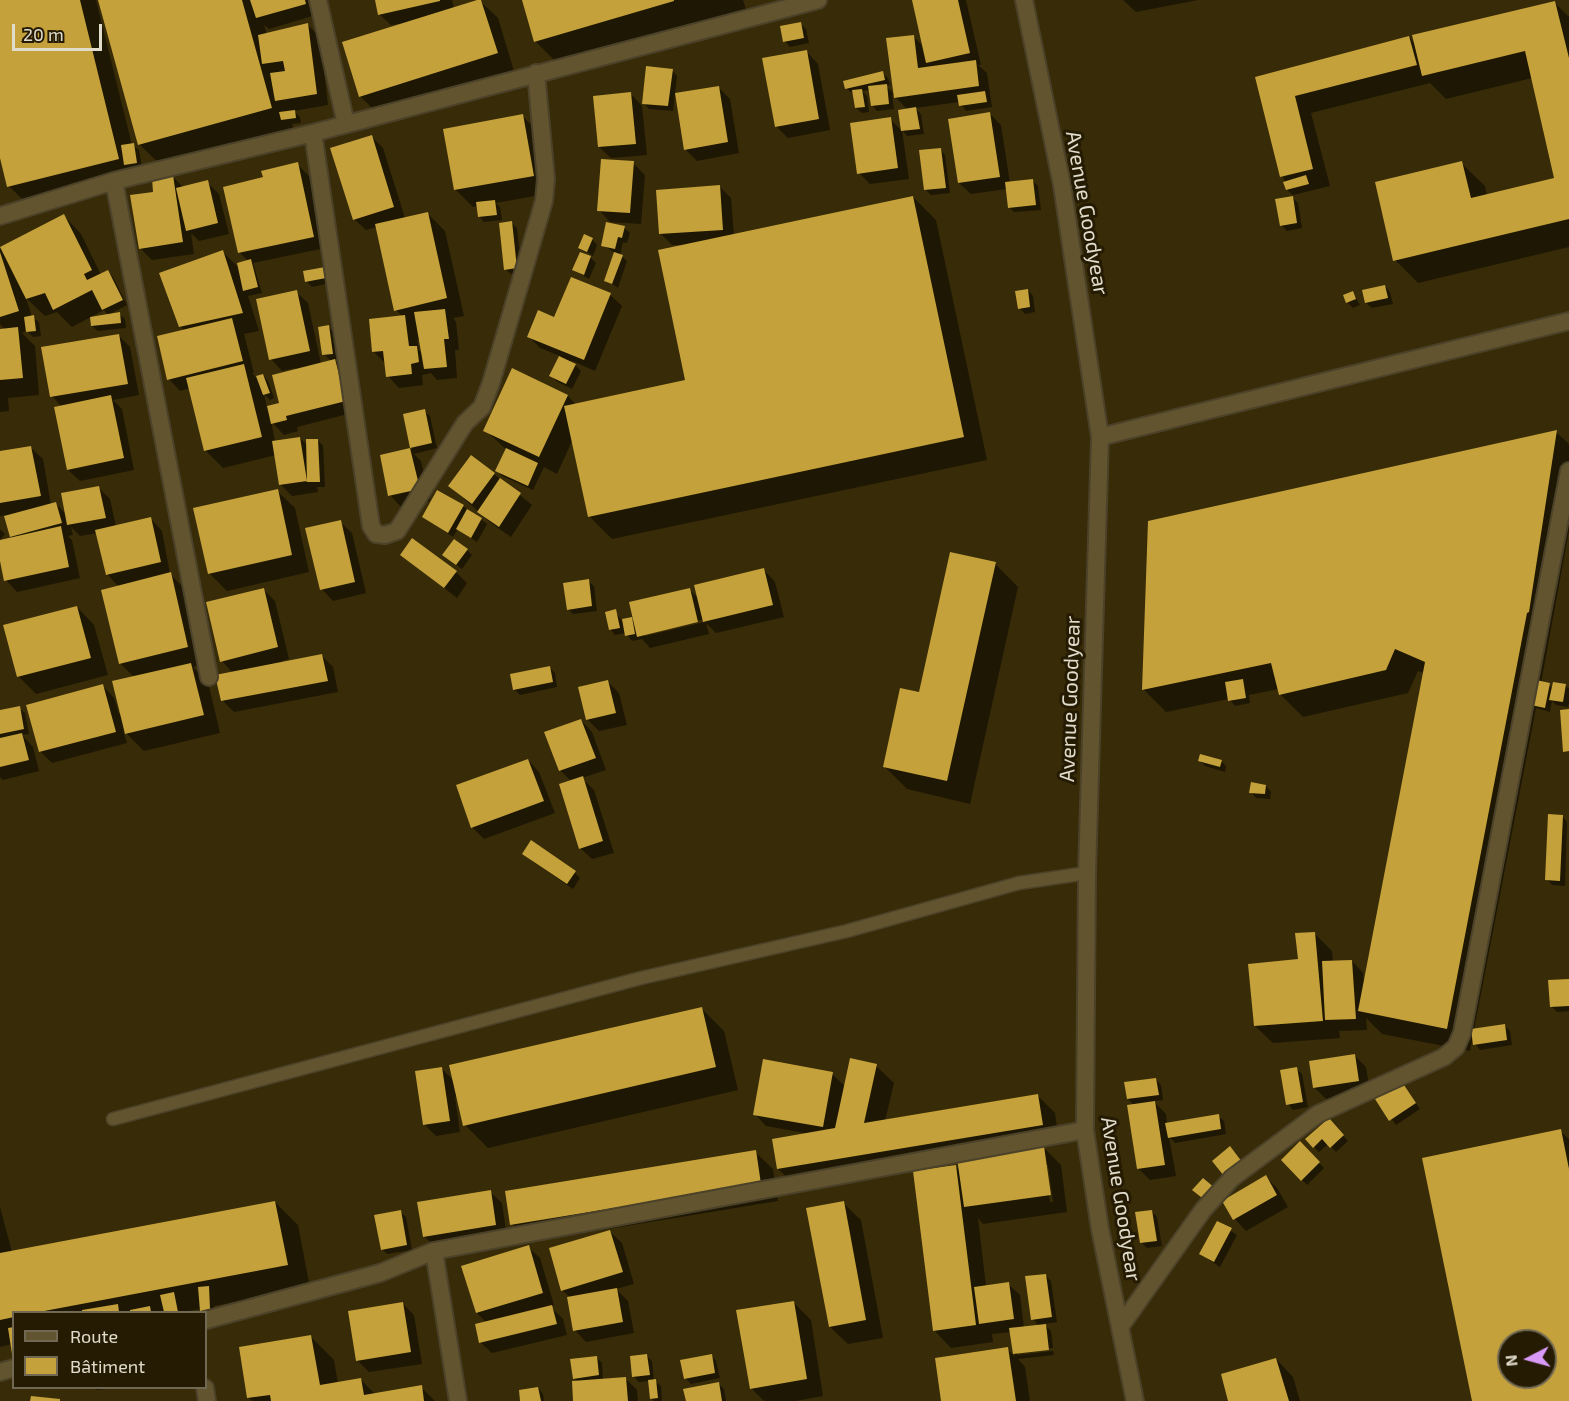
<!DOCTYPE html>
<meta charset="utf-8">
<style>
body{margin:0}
#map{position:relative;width:1569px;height:1401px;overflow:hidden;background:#2f250a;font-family:"Exo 2",sans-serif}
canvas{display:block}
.legend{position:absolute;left:12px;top:1311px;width:195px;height:78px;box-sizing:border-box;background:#251b02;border:2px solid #706853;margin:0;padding:8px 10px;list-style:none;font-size:18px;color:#e1dbcc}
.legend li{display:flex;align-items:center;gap:12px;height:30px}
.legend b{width:30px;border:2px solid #706853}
.north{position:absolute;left:1497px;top:1329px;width:60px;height:60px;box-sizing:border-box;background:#251b02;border:2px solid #706853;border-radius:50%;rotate:264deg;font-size:16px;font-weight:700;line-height:24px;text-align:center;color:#e1dbcc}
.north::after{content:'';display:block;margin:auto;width:21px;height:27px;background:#d99af7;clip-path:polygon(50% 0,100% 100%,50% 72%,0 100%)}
.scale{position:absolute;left:12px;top:24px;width:90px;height:27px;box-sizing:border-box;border:3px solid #e1dbcc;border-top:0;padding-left:8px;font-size:18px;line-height:21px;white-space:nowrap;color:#e1dbcc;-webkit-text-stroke:4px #251b02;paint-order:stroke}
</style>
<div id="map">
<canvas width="1569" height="1401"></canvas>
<ul class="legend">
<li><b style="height:8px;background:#62542f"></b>Route</li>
<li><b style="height:16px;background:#c4a13a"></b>Bâtiment</li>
</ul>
<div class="north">N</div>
<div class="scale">20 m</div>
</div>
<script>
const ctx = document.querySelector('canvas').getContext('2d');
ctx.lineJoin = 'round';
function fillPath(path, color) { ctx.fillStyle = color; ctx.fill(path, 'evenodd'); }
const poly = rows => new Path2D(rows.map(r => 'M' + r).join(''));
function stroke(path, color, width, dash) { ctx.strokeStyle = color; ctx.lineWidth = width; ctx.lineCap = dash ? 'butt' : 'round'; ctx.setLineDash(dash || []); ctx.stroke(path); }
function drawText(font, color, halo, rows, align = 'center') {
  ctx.font = font + ' "Exo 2",sans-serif'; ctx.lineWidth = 6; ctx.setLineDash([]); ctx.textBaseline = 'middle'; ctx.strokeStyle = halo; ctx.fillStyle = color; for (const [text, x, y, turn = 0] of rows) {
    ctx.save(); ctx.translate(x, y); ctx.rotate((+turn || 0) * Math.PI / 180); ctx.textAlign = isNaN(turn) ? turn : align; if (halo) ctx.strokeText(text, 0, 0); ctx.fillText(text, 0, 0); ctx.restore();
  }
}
fillPath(poly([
 [0,0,1569,0,1569,1401,0,1401],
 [14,1312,206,1312,206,1388,14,1388],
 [1509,1341,1545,1341,1545,1377,1509,1377]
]), '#382b07');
fillPath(poly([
 [0,0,96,0,132,145,139,150,142,168,32,209,9,186,0,151],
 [100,0,312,0,316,15,269,29,264,25,267,34,308,25,320,37,328,105,294,111,300,117,301,123,292,124,294,131,163,167,139,144],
 [376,0,452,0,454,9,480,1,498,18,514,71,378,114,360,96,399,26,399,24,391,25,379,14],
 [524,0,743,0,746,9,558,64,535,41],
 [913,0,966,0,981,65,978,65,987,73,992,107,966,111,959,102,915,108,921,114,924,134,907,136,902,130,909,179,870,184,859,173,890,119,902,131,908,110,892,94,894,109,877,111,872,105,870,90,862,91,867,96,869,112,862,113,856,108,854,94,847,89,882,73,888,78,890,85,886,86,895,95,913,36,924,47],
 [1123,0,1198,0,1136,12],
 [1555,3,1569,17,1569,247,1418,283,1395,260,1461,163,1485,186,1487,196,1556,179,1532,78,1446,99,1430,83,1311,113,1330,186,1293,195,1287,190,1256,78,1409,37,1416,45],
 [800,24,806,29,809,43,790,47,785,41],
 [807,52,818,64,830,130,788,138,776,126],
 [672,70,677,76,673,111,649,109,644,103],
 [718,87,730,99,739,153,697,161,685,149],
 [631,94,642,106,647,155,611,158,599,147],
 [990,114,1001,125,1010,183,1033,181,1038,186,1041,210,1014,212,1009,207,1007,189,971,194,959,183],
 [522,116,540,133,551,193,496,203,500,207,502,220,484,222,479,216,478,206,473,207,455,189],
 [371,136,383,148,405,218,427,213,445,231,464,316,453,318,456,322,459,350,455,350,457,378,437,380,431,373,422,375,423,385,399,388,388,376,385,363,374,352,403,317,396,310,377,227,366,230,354,219],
 [417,339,423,345,424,355,419,350],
 [940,149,945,155,950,193,931,195,926,190],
 [633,163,645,175,641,224,610,222,599,210],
 [297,164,309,176,325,248,253,263,262,293,248,296,259,331,244,334,254,373,252,373,260,382,263,375,268,381,274,398,270,400,264,394,267,408,281,404,296,370,295,368,282,371,271,359,296,292,308,303,321,364,331,361,324,354,328,327,334,332,337,359,333,359,346,372,356,412,297,427,298,431,284,435,271,421,275,442,300,438,308,446,318,440,323,446,325,487,317,487,318,492,292,496,281,485,276,455,223,468,205,450,191,388,180,391,169,379,185,331,180,326,222,251,240,269,248,261,239,252,265,179],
 [172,176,183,187,207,182,219,194,229,234,199,241,191,233,194,254,152,260,141,249,155,193],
 [719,186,731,198,734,235,913,197,936,220,987,460,612,539,589,516,573,439,557,474,544,467,533,490,502,476,497,470,507,450,485,430,568,396,576,405,687,381,680,245,672,245,661,234],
 [1292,197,1298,203,1302,228,1287,231,1281,225],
 [64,216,81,234,101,275,108,272,113,277,127,305,108,315,104,310,72,327,57,312,45,316,26,298,32,317,39,322,41,336,33,337,27,331,22,333,35,346,39,395,8,398,9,411,0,412,0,330,5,330,0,324,0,248],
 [511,223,517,228,522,273,511,274,505,269],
 [624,228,630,233,627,243,623,242,620,255,627,261,618,288,606,280,615,253,603,245],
 [592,239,597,245,593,256,580,247],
 [590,257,596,263,589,279,574,270],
 [324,269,331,283,312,287,306,281],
 [1385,286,1390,292,1393,304,1372,308,1366,303],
 [1028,290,1033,296,1035,312,1025,314,1020,308],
 [1353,293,1360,305,1353,308,1347,302],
 [610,295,622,306,595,371,570,360,581,371,572,389,556,381,551,375,560,356,540,348,529,337,555,319],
 [119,314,125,319,126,328,98,331,92,326],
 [119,336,130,347,139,395,113,400,122,409,134,470,80,481,68,470,62,407,52,396],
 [424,411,430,416,437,448,414,454,421,461,430,501,401,507,390,495,381,456,412,449,405,415],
 [1556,432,1569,444,1569,531,1541,683,1553,688,1565,685,1569,689,1569,702,1568,707,1556,705,1552,701,1550,712,1536,708,1474,1030,1505,1026,1510,1031,1512,1045,1480,1050,1475,1044,1473,1036,1470,1051,1382,1034,1366,1018,1367,1030,1339,1031,1340,1038,1273,1043,1255,1026,1314,933,1332,951,1333,962,1352,961,1363,973,1364,982,1424,673,1418,671,1408,693,1303,717,1280,694,1279,689,1249,695,1250,703,1235,706,1229,699,1166,712,1143,689],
 [31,448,43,459,51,505,56,504,66,514,99,488,110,499,116,527,151,519,162,531,170,574,188,592,205,664,193,667,208,682,220,733,144,751,123,730,127,743,52,763,40,751,103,686,114,698,119,714,121,713,135,678,120,663,119,587,107,574,98,533,80,536,71,527,73,535,68,536,72,540,80,578,17,592,6,580,0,541,12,539,6,515,0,516,0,453],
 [494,474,532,505,511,537,491,523,450,486],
 [277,491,295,508,309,572,227,591,209,573],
 [463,506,487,524,477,542,458,529,453,537,423,517],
 [340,522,352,533,366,593,333,601,322,589],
 [0,529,5,534,0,540],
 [467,550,472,555,462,569,450,560],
 [402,555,456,572,467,583,457,598],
 [995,564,1018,587,970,804,907,789,884,766,920,694],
 [764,570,775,582,784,617,716,633,706,623,709,634,650,648,642,639,632,641,626,633,615,635,610,629,615,611,622,621,631,619,636,623,689,589,699,599],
 [705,619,705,622,645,636,645,633],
 [588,581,594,586,597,611,573,614,568,609],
 [263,589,275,601,289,659,282,661,282,663,321,655,333,667,338,692,234,712,223,701,233,673,222,661],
 [77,607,94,625,108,675,36,694,19,677,5,626],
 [549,667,555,673,557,687,520,695,514,689],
 [608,682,619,693,627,725,599,731,587,719],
 [19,708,25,713,29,734,22,735,33,747,39,771,3,780,0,777,0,711],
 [581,720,592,732,606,770,582,778,594,790,614,853,592,859,580,848,571,781,560,770],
 [528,760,539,772,555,813,484,839,472,827],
 [1200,761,1221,761,1226,766,1225,772,1205,766],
 [1266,786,1271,792,1270,799,1256,798,1251,792],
 [1562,816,1567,822,1565,886,1552,885,1547,879],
 [529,859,575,873,580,878,573,889],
 [1569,980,1569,1011,1557,1012,1552,1007],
 [701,1008,724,1031,738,1090,488,1148,465,1125,458,1096,455,1097,460,1132,436,1136,424,1124,441,1068,454,1081],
 [1354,1055,1366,1067,1370,1092,1326,1099,1314,1087],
 [876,1066,894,1083,885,1121,1038,1096,1055,1113,1059,1142,1035,1146,1043,1147,1061,1165,1067,1212,983,1224,978,1218,986,1286,1008,1284,1020,1295,1024,1328,1039,1326,1033,1319,1045,1275,1051,1281,1057,1322,1044,1324,1051,1331,1053,1348,1017,1352,1017,1355,1053,1351,1054,1355,1018,1359,1025,1367,1030,1401,943,1401,1007,1349,1015,1357,1011,1332,992,1334,993,1342,951,1348,934,1330,956,1167,961,1171,959,1159,796,1186,778,1169,810,1134,766,1126,755,1114,832,1074,846,1087],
 [1045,1165,1048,1165,1053,1202,1050,1202],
 [1296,1069,1302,1074,1308,1107,1293,1110,1288,1104],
 [1156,1080,1161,1085,1163,1100,1153,1101,1166,1114,1167,1124,1218,1116,1224,1121,1226,1134,1175,1143,1169,1137,1176,1176,1150,1180,1138,1168,1135,1106,1128,1099],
 [1402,1084,1420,1109,1396,1125,1377,1100],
 [1329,1120,1348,1141,1336,1152,1328,1144,1319,1152,1314,1147],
 [1560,1131,1569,1139,1569,1401,1474,1401],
 [1509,1341,1545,1341,1545,1377,1509,1377],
 [1300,1144,1324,1168,1307,1185,1283,1160],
 [755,1152,773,1169,778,1201,529,1242,512,1224],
 [1266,1177,1277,1188,1288,1207,1246,1231,1235,1219,1224,1201],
 [490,1192,502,1203,507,1237,436,1248,424,1236],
 [275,1202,298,1225,310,1288,214,1306,215,1314,204,1312,201,1309,181,1312,14,1312,14,1352,12,1344,0,1347,0,1207,12,1252],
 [843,1203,861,1220,883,1338,848,1344,830,1327],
 [400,1212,406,1217,412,1250,387,1254,382,1249],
 [1152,1212,1157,1217,1162,1246,1147,1248,1141,1242],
 [1218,1223,1237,1235,1220,1267,1201,1254],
 [610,1232,622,1243,634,1284,616,1289,628,1301,634,1333,586,1342,575,1330,571,1298,562,1290],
 [528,1247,540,1258,554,1305,550,1306,563,1319,567,1335,492,1353,480,1342,487,1323,477,1313,463,1267],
 [793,1302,811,1320,823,1396,796,1401,764,1401,751,1388],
 [403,1304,414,1315,422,1364,369,1372,357,1360],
 [311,1337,334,1360,338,1384,361,1380,375,1394,421,1387,435,1401,252,1401,249,1398],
 [711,1355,716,1361,720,1378,691,1384,686,1379,682,1362],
 [647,1356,652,1361,654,1381,661,1386,662,1401,654,1401,651,1398,649,1381,639,1382,634,1377],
 [596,1357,602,1363,603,1380,625,1378,637,1390,638,1401,575,1401,578,1382,574,1378],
 [1276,1359,1293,1377,1300,1401,1230,1401],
 [718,1383,724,1389,726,1401,687,1401],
 [95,1388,116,1388,97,1390],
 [538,1388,543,1394,544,1401,522,1401]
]), '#0007');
fillPath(poly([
 [0,0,80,0,119,159,7,187,0,158],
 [98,0,242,0,272,108,138,145],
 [250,0,305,0,306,4,256,18],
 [375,0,440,0,440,1,378,15],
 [477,0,481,0,498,53,359,97,342,42],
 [522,0,674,0,674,1,534,42],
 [912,0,958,0,970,53,926,63],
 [1555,1,1569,58,1569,219,1393,261,1375,182,1462,161,1471,198,1554,178,1525,51,1422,76,1412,35],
 [801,22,804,38,783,42,780,26],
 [308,23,317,94,275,101,270,73,285,71,283,61,262,64,258,35],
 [914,35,918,68,976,60,979,86,894,98,886,38],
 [1409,36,1417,65,1295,96,1313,169,1280,177,1255,77],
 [807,50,819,119,775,127,762,58],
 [646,66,673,69,668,106,642,104],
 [883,71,885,80,845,89,843,81],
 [887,84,889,104,871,106,868,86],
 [719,86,728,142,684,150,675,93],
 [862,89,865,107,855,108,852,90],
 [985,91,987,102,959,106,957,95],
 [631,92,636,144,598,147,593,96],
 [916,107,920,129,901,131,898,110],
 [295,110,296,118,281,120,279,112],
 [990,112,1000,177,958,183,948,119],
 [523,114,534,176,454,190,443,129],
 [891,117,898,168,857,174,850,123],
 [372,135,394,207,353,220,330,148],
 [134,143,137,163,124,165,121,145],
 [941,148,946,188,924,190,919,150],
 [601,159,634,161,630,213,597,211],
 [298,162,314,237,238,253,223,187,263,177,261,171],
 [173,175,183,242,139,249,130,195,153,192,152,178],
 [1306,175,1309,184,1286,190,1283,182],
 [1033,179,1036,205,1008,208,1005,182],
 [208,180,218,223,186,231,176,188],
 [720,185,723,230,659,234,656,190],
 [913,196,964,437,588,517,564,406,685,380,658,250],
 [1293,196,1297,223,1280,226,1275,199],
 [495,200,497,215,478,217,476,202],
 [428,212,447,298,394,311,375,224],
 [64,214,92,270,84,274,87,280,108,270,123,300,102,310,92,290,53,310,45,293,26,299,0,247],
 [512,221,517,268,504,270,499,223],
 [606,222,625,226,622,238,618,237,615,249,601,246],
 [584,234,593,238,587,252,578,248],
 [223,250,243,313,179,327,159,273],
 [0,252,19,311,0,317],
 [580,252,591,256,584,275,572,270],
 [614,252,623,255,612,284,604,281],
 [251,259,258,287,243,291,237,263],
 [325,267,326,278,305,282,303,271],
 [571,277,611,293,584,360,527,337,538,310,554,317],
 [1385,285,1388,298,1365,303,1362,290],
 [1028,289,1030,307,1018,309,1015,291],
 [297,290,310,351,269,360,256,299],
 [1353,291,1356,299,1346,303,1343,295],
 [445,309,449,339,444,339,447,367,424,369,414,312],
 [120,312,121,323,91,326,90,317],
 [34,315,36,331,26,332,24,317],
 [405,315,409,346,417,346,419,362,411,364,412,374,386,377,383,351,372,352,369,319],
 [232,318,243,361,167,380,157,336],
 [329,325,333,354,322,355,318,327],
 [18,327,23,378,0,380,0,329],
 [119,334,128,384,50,397,41,347],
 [559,356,576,364,566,384,549,376],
 [335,359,346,401,286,416,287,420,271,424,267,406,279,403,272,375],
 [244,364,262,437,204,451,186,378],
 [512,368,568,395,539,457,483,431],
 [263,374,270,393,263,395,256,376],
 [111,395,124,458,67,470,54,407],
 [425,409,432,443,410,448,403,414],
 [1557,430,1529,612,1527,613,1447,1029,1358,1011,1425,662,1395,649,1386,670,1279,695,1271,663,1142,690,1148,521],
 [300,437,307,481,279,485,272,441],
 [306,439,318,439,320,482,307,482],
 [31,446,41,496,0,503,0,451],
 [410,448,420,489,388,496,380,455],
 [506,448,538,463,528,486,495,471],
 [471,455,495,473,472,504,448,486],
 [500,478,521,493,499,527,477,512],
 [99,486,106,518,67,525,61,493],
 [278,489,292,555,208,574,193,508],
 [437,490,464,505,448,533,422,517],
 [56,502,62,523,10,537,4,516],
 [467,509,482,518,471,538,456,529],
 [151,517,161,562,106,575,95,530],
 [341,520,355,582,320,590,305,528],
 [61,526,69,567,4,581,0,561,0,540],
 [412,538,457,571,444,588,400,555],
 [454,539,468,549,456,565,442,555],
 [950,552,996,562,947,781,883,767,900,688,919,692],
 [764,568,773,605,703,622,694,585],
 [171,572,188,647,119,664,101,590],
 [589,579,592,606,567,610,563,583],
 [264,588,278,647,220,662,206,602],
 [690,588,698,622,637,637,629,602],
 [77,606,91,658,17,677,3,625],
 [616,609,620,628,609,630,605,612],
 [632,617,635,634,625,636,622,619],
 [322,654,328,681,221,701,215,675],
 [191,663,204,715,125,734,112,681],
 [550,666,553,682,513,690,510,674],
 [1243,679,1246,698,1228,701,1225,682],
 [608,680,616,713,586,720,578,687],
 [1536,680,1550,683,1545,708,1531,705],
 [1553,682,1566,684,1563,702,1549,700],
 [103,684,116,732,39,752,26,705],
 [20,706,24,729,0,734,0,710],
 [1569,709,1569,751,1563,752,1560,710],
 [581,719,596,758,559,771,544,732],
 [22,733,29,760,0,767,0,738],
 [1200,754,1222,760,1220,767,1198,761],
 [528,759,544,801,471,828,456,785],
 [583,776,603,841,579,849,559,784],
 [1251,782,1266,785,1265,794,1249,793],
 [1548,814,1563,815,1560,881,1545,880],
 [531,840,576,871,567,884,522,854],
 [1315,932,1323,1021,1254,1026,1248,964,1298,959,1295,933],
 [1352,960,1356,1019,1325,1020,1322,961],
 [1569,979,1569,1006,1550,1007,1548,980],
 [702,1007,716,1067,463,1126,449,1065],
 [1505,1024,1507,1040,1473,1045,1471,1029],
 [1355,1054,1359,1081,1313,1088,1309,1061],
 [850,1058,877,1064,864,1123,1038,1094,1043,1125,777,1169,772,1139,835,1128],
 [763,1059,833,1072,823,1127,753,1115],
 [442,1067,450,1121,423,1125,415,1071],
 [1297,1067,1303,1102,1286,1105,1280,1070],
 [1156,1078,1159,1095,1127,1099,1124,1082],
 [1402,1082,1416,1103,1389,1121,1375,1099],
 [1155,1101,1165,1165,1137,1169,1127,1105],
 [1219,1114,1221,1129,1168,1138,1165,1123],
 [1329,1118,1344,1135,1330,1148,1322,1139,1313,1148,1305,1139],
 [1561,1129,1569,1169,1569,1401,1472,1401,1422,1158],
 [1509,1341,1545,1341,1545,1377,1509,1377],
 [1300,1141,1320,1162,1301,1181,1281,1160],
 [1044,1146,1051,1195,964,1207,957,1158],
 [1230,1146,1242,1162,1224,1176,1212,1161],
 [756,1150,761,1184,510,1225,505,1191],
 [956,1165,976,1325,933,1331,913,1171],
 [1266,1175,1277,1195,1233,1220,1222,1201],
 [1203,1178,1216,1189,1206,1201,1192,1190],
 [491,1190,496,1225,423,1237,417,1202],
 [275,1201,288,1265,39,1312,14,1312,14,1317,0,1320,0,1253],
 [844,1201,866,1320,829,1327,806,1208],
 [401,1210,407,1245,381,1250,374,1215],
 [1152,1210,1157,1241,1140,1243,1135,1212],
 [1217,1221,1232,1228,1214,1262,1199,1254],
 [610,1230,623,1272,561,1291,549,1248],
 [529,1245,543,1293,476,1313,461,1266],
 [1046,1274,1052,1317,1031,1320,1025,1276],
 [1009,1282,1014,1319,979,1324,974,1287],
 [209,1286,210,1309,200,1311,198,1287],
 [617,1288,623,1322,573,1331,567,1297],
 [174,1292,178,1312,164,1312,160,1295],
 [794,1301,807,1379,750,1389,736,1310],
 [403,1302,411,1352,356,1361,348,1311],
 [118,1304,119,1312,82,1312,82,1310],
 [552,1305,557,1324,479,1343,475,1324],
 [150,1306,151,1312,130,1312,130,1310],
 [1046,1324,1049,1350,1013,1354,1009,1328],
 [14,1327,14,1354,12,1354,8,1328],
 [311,1335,320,1385,361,1378,364,1395,422,1385,424,1401,271,1401,270,1395,247,1398,239,1347],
 [1008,1347,1016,1401,941,1401,935,1358],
 [647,1354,650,1375,632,1377,630,1356],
 [712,1354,715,1373,684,1379,680,1360],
 [597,1356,599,1375,573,1379,570,1359],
 [1276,1358,1289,1401,1228,1401,1221,1374],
 [626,1377,628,1401,573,1401,572,1381],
 [656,1379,658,1398,650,1399,648,1380],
 [719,1382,722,1401,686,1401,683,1389],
 [538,1387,541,1401,520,1401,519,1390],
 [31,1396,60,1399,60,1401,30,1401]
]), '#c4a13a');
const service = poly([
 [113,1119,641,978,847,931,1019,883,1087,873]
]);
const minor = poly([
 [318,0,346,124],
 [1024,0,1062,185,1100,437,1087,873,1085,1130,1100,1229,1135,1401],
 [313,133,371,526,376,534,385,535,397,531,465,423,482,407,491,383,544,201,546,179,536,73],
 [114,181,209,677],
 [0,216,114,181,313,133,818,0],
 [1100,437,1569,321],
 [434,1251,458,1401],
 [206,1320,380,1273,434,1251,1085,1130],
 [1120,1327,1203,1210,1232,1178,1318,1114,1444,1057,1456,1047,1462,1033,1569,471],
 [0,1372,14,1368],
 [205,1388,207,1401]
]);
stroke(service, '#4b4229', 15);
stroke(minor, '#4b4229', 20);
stroke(service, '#62542f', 12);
stroke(minor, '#62542f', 16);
drawText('21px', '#e1dbcc', '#251b02', [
 ["Avenue Goodyear",1087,213,80],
 ["Avenue Goodyear",1070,699,-88],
 ["Avenue Goodyear",1121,1199,81]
]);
</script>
